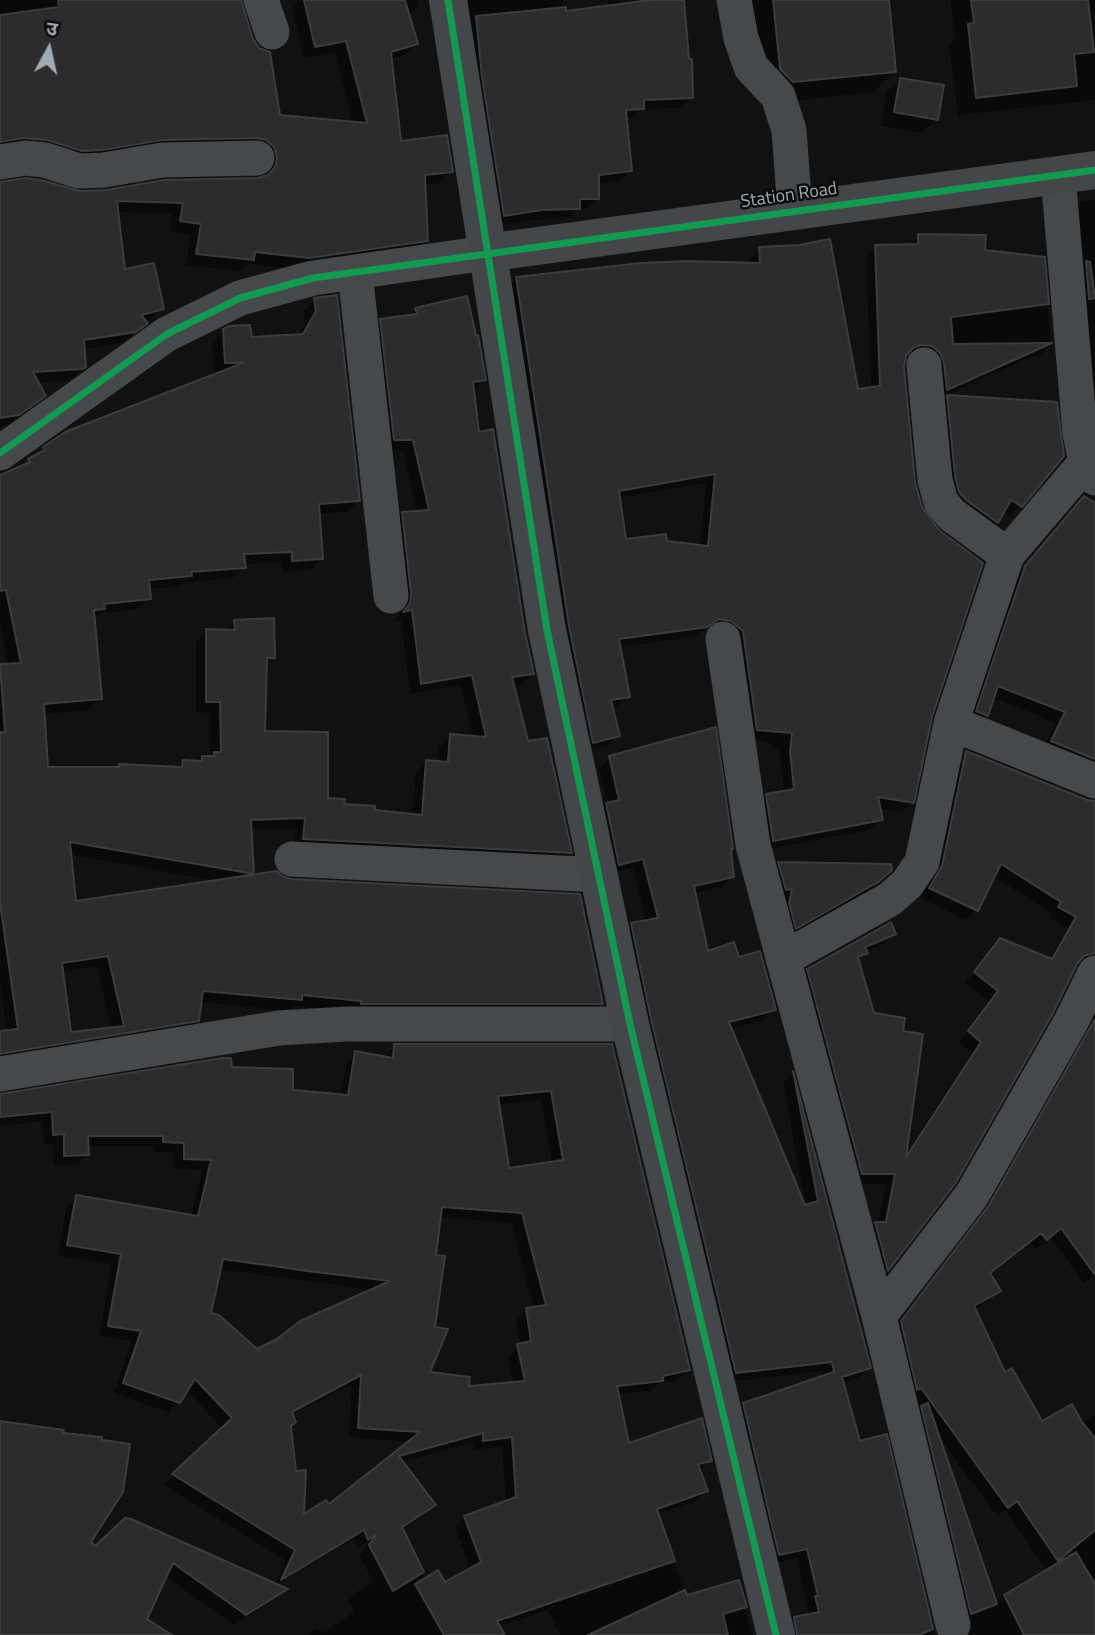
<!DOCTYPE html>
<meta charset="utf-8">
<style>
body{margin:0}
#map{position:relative;width:1095px;height:1635px;overflow:hidden;background:#111112;font-family:"Titillium Web","Noto Sans Devanagari",sans-serif}
canvas{display:block}
.north{position:absolute;left:14px;top:14px;width:70px;height:70px;-webkit-text-stroke:5px #0c0c0d;paint-order:stroke;rotate:8deg;font-size:19px;font-weight:700;line-height:28px;text-align:center;color:#a1abb4}
.north::after{content:'';display:block;margin:auto;width:24px;height:32px;background:#a1abb4;clip-path:polygon(50% 0,100% 100%,50% 72%,0 100%)}
</style>
<div id="map">
<canvas width="1095" height="1635"></canvas>
<div class="north">उ</div>
</div>
<script>
const ctx = document.querySelector('canvas').getContext('2d');
ctx.lineJoin = 'round';
function fillPath(path, color) { ctx.fillStyle = color; ctx.fill(path, 'evenodd'); }
const poly = rows => new Path2D(rows.map(r => 'M' + r).join(''));
function stroke(path, color, width, dash) { ctx.strokeStyle = color; ctx.lineWidth = width; ctx.lineCap = dash ? 'butt' : 'round'; ctx.setLineDash(dash || []); ctx.stroke(path); }
function drawText(font, color, halo, rows, align = 'center') {
  ctx.font = font + ' "Titillium Web",sans-serif'; ctx.lineWidth = 5; ctx.setLineDash([]); ctx.textBaseline = 'middle'; ctx.strokeStyle = halo; ctx.fillStyle = color; for (const [text, x, y, turn = 0] of rows) {
    ctx.save(); ctx.translate(x, y); ctx.rotate((+turn || 0) * Math.PI / 180); ctx.textAlign = isNaN(turn) ? turn : align; if (halo) ctx.strokeText(text, 0, 0); ctx.fillText(text, 0, 0); ctx.restore();
  }
}
fillPath(poly([
 [0,0,163,0,279,117,353,123,335,52,304,58,292,9,301,0,416,0,418,5,408,15,416,43,405,55,390,59,399,143,451,171,439,183,423,185,426,240,414,252,296,269,248,264,240,271,186,265,190,235,170,232,172,214,116,212,124,271,162,309,122,343,83,349,84,367,69,381,36,382,44,395,32,407,5,426,0,427,0,182,73,192,107,192,264,178,266,170,89,161,0,151],
 [463,0,563,0,561,13,609,7,608,0,681,0,691,98,680,108,641,109,632,118,625,119,630,171,620,181,597,183,597,198,587,209,578,209,568,218,531,220,494,226],
 [746,0,891,0,887,4,894,71,874,92,772,103],
 [950,0,1095,0,1095,100,958,115,949,44,955,38],
 [900,79,936,119,922,133,881,126,886,93],
 [1095,200,1095,453,1071,212,1081,202],
 [919,236,983,252,1043,258,1051,345,1040,355,1021,361,937,399,923,356,910,354,904,357,902,367,930,716,912,802,902,812,879,808,881,819,871,829,763,850,757,806,767,796,784,792,779,751,765,741,747,739,719,629,708,628,696,636,619,647,628,696,618,706,611,708,618,735,608,745,584,752,506,288,516,279,750,265,750,259,760,249,856,391,871,389,866,256,876,246,909,246],
 [706,483,700,547,625,541,618,498],
 [315,300,358,501,347,512,318,514,321,559,310,570,282,572,281,562,244,564,244,567,233,578,182,583,179,586,148,589,149,598,138,609,98,614,93,619,100,698,88,710,43,714,46,769,116,769,119,765,177,768,183,762,198,762,203,758,210,757,210,713,196,712,196,642,207,631,225,631,235,622,273,657,265,665,263,732,326,799,373,812,412,816,416,773,427,762,438,763,439,747,451,735,473,737,461,685,410,694,401,620,395,621,399,616,400,606,391,525,403,514,417,513,403,450,383,450,370,331,381,320,410,316,416,310,484,380,472,391,478,434,532,673,521,685,513,686,527,743,570,853,559,864,293,850,295,829,250,830,252,874,249,877,281,878,601,1003,590,1014,351,1012,294,1006,289,1011,200,1002,197,1020,186,1031,0,1063,0,1033,7,1032,0,984,0,666,8,665,0,624,0,476,34,459,44,448,215,376,212,342,224,330,250,339,298,336,305,323,304,311],
 [70,855,219,881,75,903],
 [97,966,111,1029,69,1034,62,972],
 [948,397,1020,505,1011,515,1003,510,996,522,987,531,957,509,939,406],
 [1095,505,1095,733,1084,755,1074,765,1042,752,1056,723,992,697,986,715,976,725,967,722,1015,578,1073,509],
 [966,753,1087,801,1095,802,1095,966,1083,963,1075,965,954,1183,877,1279,865,1234,875,1223,878,1223,886,1184,852,1184,797,981,808,970,894,933,883,944,865,952,858,961,873,1014,901,1033,904,1157,972,1053,959,1042,989,1002,965,983,1000,940,1049,960,1067,928,1049,918,1052,913,993,876,976,910,966,920,920,898,932,878,956,763],
 [610,758,730,850,732,876,722,887,694,893,707,953,738,959,774,1010,764,1020,730,1029,807,1213,783,1083,792,1074,869,1367,858,1378,841,1383,859,1443,885,1436,934,1635,803,1635,809,1617,797,1558,769,1565,734,1415,744,1405,823,1378,822,1371,726,1382,622,935,632,925,646,922,633,868,609,874,596,815,607,803,599,768],
 [779,864,880,880,867,892,787,936,770,873],
 [1095,1011,1095,1275,1084,1284,1050,1236,1036,1249,1030,1242,989,1274,998,1290,988,1301,974,1309,1004,1375,1042,1424,1081,1424,1095,1415,1095,1635,963,1635,891,1332,979,1218,1079,1043],
 [939,1438,997,1516,1006,1510,1047,1571,995,1603],
 [395,1046,611,1046,688,1370,678,1380,658,1384,651,1391,617,1394,628,1445,710,1460,699,1471,706,1491,696,1501,658,1514,686,1597,738,1583,752,1635,560,1635,548,1610,498,1627,503,1635,309,1635,315,1628,323,1633,354,1612,348,1601,358,1591,373,1582,360,1556,371,1540,357,1548,353,1539,275,1585,285,1590,274,1600,234,1625,165,1576,144,1619,164,1635,0,1635,0,1421,89,1543,95,1548,126,1520,274,1585,286,1561,164,1485,223,1429,186,1390,168,1412,114,1393,132,1341,99,1336,112,1264,58,1255,66,1208,76,1197,191,1217,202,1170,174,1169,174,1152,154,1152,154,1146,87,1146,87,1155,77,1165,54,1165,54,1144,44,1144,42,1121,0,1126,0,1095,230,1069,291,1092,340,1096,346,1064,356,1053,384,1058],
 [541,1100,552,1164,508,1170,498,1104],
 [439,1217,512,1223,534,1309,527,1310,516,1320,520,1345,508,1356,514,1383,466,1388,427,1374,434,1256],
 [219,1269,374,1290,256,1351,209,1315],
 [352,1384,349,1437,410,1442,328,1507,302,1517,290,1426,291,1415],
 [474,1442,474,1450,502,1446,506,1502,465,1517,455,1527,470,1570,444,1584,426,1580,401,1530,423,1515,434,1505,401,1462]
]), '#0007');
const building = poly([
 [58,0,241,0,253,39,259,48,270,52,280,115,367,123,346,41,315,47,304,0,405,0,418,44,391,52,401,141,447,135,453,172,425,175,428,241,309,258,255,252,254,260,196,254,201,224,180,221,183,203,117,201,125,269,154,263,164,309,141,315,148,323,136,332,84,340,86,367,83,369,33,372,46,396,19,415,0,418,0,182,26,178,41,180,80,191,107,190,164,180,257,178,268,175,275,167,277,158,274,147,266,140,257,138,162,140,102,150,82,151,47,140,23,138,0,142,0,15,59,7,58,0],
 [650,0,684,0,689,59,692,59,693,98,644,100,644,109,626,110,632,171,599,175,599,199,580,199,580,209,542,210,504,216,482,77,476,16,566,7,566,11,650,0],
 [773,0,889,0,896,72,793,82,780,69,773,0],
 [971,0,1088,0,1094,52,1074,54,1077,86,976,98,968,24,974,23,971,0],
 [900,78,944,85,938,120,894,112,900,78],
 [918,234,986,235,985,250,1045,257,1049,304,951,317,953,344,1052,343,947,390,944,363,940,353,932,346,921,345,913,348,906,356,904,367,915,482,922,507,940,531,983,563,932,717,914,803,878,797,883,820,773,841,766,794,794,789,790,752,792,733,757,730,743,631,731,621,719,619,708,627,619,639,630,697,611,700,620,736,593,743,569,626,516,277,641,263,687,261,760,263,759,247,799,245,830,239,858,389,880,386,875,245,918,244,918,234],
 [715,474,708,546,667,541,666,534,626,539,619,491,715,474],
 [1086,261,1090,262,1095,298,1089,299,1086,261],
 [337,295,360,501,319,504,323,559,292,561,292,552,244,554,246,568,191,572,192,576,149,580,151,599,104,604,105,609,94,610,102,699,44,704,48,767,119,767,119,764,182,767,183,760,202,761,202,756,214,756,214,752,221,752,220,702,206,702,206,629,235,630,234,620,274,618,275,658,267,658,265,731,328,732,328,798,345,799,344,804,375,806,375,810,422,815,426,760,448,762,450,734,486,737,472,675,421,684,412,610,403,612,410,603,411,594,402,512,429,510,413,440,394,440,380,319,417,314,415,308,467,296,476,335,478,335,486,380,473,382,479,432,493,429,525,633,534,674,512,677,528,741,547,738,572,853,303,839,305,818,251,820,254,874,70,842,76,901,277,871,282,876,291,879,580,894,603,1004,361,1004,361,1001,302,995,302,1000,203,991,199,1021,0,1054,0,1031,18,1029,0,903,0,732,5,732,0,664,21,663,6,590,0,591,0,475,30,462,28,459,45,450,43,447,65,432,243,363,225,363,223,329,229,326,250,325,252,337,303,334,316,311,314,298,337,295],
 [108,956,124,1026,71,1032,62,963,108,956],
 [947,395,1057,402,1064,456,1022,507,1011,500,998,523,966,500,959,492,955,476,947,395],
 [1084,496,1095,503,1095,759,1051,741,1065,712,998,686,988,716,976,711,1025,566,1084,496],
 [716,727,733,849,731,849,734,877,694,886,708,951,734,942,739,957,760,951,776,1010,729,1022,805,1205,818,1201,793,1071,871,1368,842,1377,860,1441,887,1434,933,1629,919,1635,797,1635,794,1617,819,1612,815,1596,818,1596,807,1549,779,1555,743,1403,834,1372,832,1362,736,1373,651,1019,631,923,658,918,643,859,619,865,606,803,619,800,609,756,716,727],
 [966,751,1087,800,1095,801,1095,953,1084,956,1077,964,1053,1013,955,1184,888,1271,875,1222,886,1222,895,1174,862,1174,807,969,891,922,896,934,865,947,868,953,858,957,874,1013,905,1018,903,1031,923,1034,906,1157,981,1042,968,1031,998,991,974,972,1000,938,1052,959,1076,917,1058,907,1061,902,1001,864,978,911,929,888,942,866,966,751],
 [778,862,891,864,892,870,878,882,796,929,789,903,792,889,786,890,778,862],
 [1095,1019,1095,1275,1061,1228,1047,1240,1041,1233,990,1273,1001,1291,974,1306,1005,1372,1012,1368,1042,1421,1072,1404,1082,1422,1095,1438,1095,1530,1058,1561,1017,1501,1008,1508,921,1388,917,1390,901,1321,989,1205,1095,1019],
 [394,1044,612,1044,690,1370,663,1376,663,1381,617,1386,629,1443,702,1418,712,1461,698,1464,708,1491,657,1509,675,1561,497,1621,505,1635,444,1635,415,1584,438,1570,445,1582,481,1562,464,1516,516,1497,512,1437,483,1441,483,1433,399,1456,436,1505,402,1527,424,1572,393,1591,369,1545,376,1535,368,1540,364,1530,281,1580,295,1550,172,1474,232,1418,195,1379,180,1403,123,1383,141,1331,108,1326,121,1254,67,1245,76,1195,198,1216,211,1160,184,1159,184,1143,163,1142,163,1136,88,1136,89,1155,64,1156,64,1134,53,1135,52,1112,0,1117,0,1094,222,1058,231,1058,232,1067,293,1069,293,1090,348,1095,355,1051,393,1058,394,1044],
 [551,1091,563,1160,509,1168,498,1096,551,1091],
 [442,1207,522,1213,546,1305,526,1308,531,1341,517,1344,525,1381,469,1386,470,1377,430,1372,448,1329,435,1327,445,1256,436,1255,442,1207],
 [223,1259,315,1272,390,1281,300,1321,277,1339,257,1349,219,1315,211,1313,223,1259],
 [361,1375,358,1428,420,1432,329,1504,326,1500,304,1514,306,1470,296,1471,291,1426,296,1422,292,1412,361,1375],
 [928,1403,997,1604,971,1614,921,1406,928,1403],
 [0,1421,64,1430,63,1433,102,1437,102,1440,130,1444,123,1492,91,1542,95,1546,125,1518,131,1519,288,1589,246,1615,173,1563,147,1619,172,1635,0,1635,0,1421],
 [1076,1552,1095,1584,1095,1635,1024,1635,1004,1595,1076,1552],
 [739,1580,747,1607,723,1614,728,1635,588,1635,685,1590,687,1595,739,1580]
]);
fillPath(building, '#2c2c2e');
stroke(building, '#3a3c3e', 2);
stroke(poly([
 [261,0,272,32],
 [734,0,741,38,751,67,778,96,789,130,795,211],
 [0,162,26,158,45,160,79,171,104,170,162,160,257,158],
 [1058,175,1080,433,1086,462,1095,478],
 [355,273,391,596],
 [924,365,935,480,941,502,952,515,1007,555],
 [0,453,167,334,240,298,313,278,486,253],
 [723,639,753,845,879,1316,953,1625],
 [951,723,1095,781],
 [292,859,599,875],
 [783,959,890,899,907,884,922,862,951,723,1007,555,1086,462],
 [0,1074,279,1028,347,1024,630,1024],
 [879,1316,972,1195,1071,1022,1095,973]
]), '#46494b', 35);
stroke(poly([
 [448,0,547,630,630,1024,776,1635],
 [486,253,1095,170]
]), '#444749', 38);
stroke(poly([
 [448,0,547,630,630,1024,776,1635],
 [0,453,167,334,240,298,313,278,1095,170]
]), '#139951', 7);
drawText('18px', '#a1abb4', '#0c0c0d', [
 ["Station Road",789,196,-8]
]);
</script>
